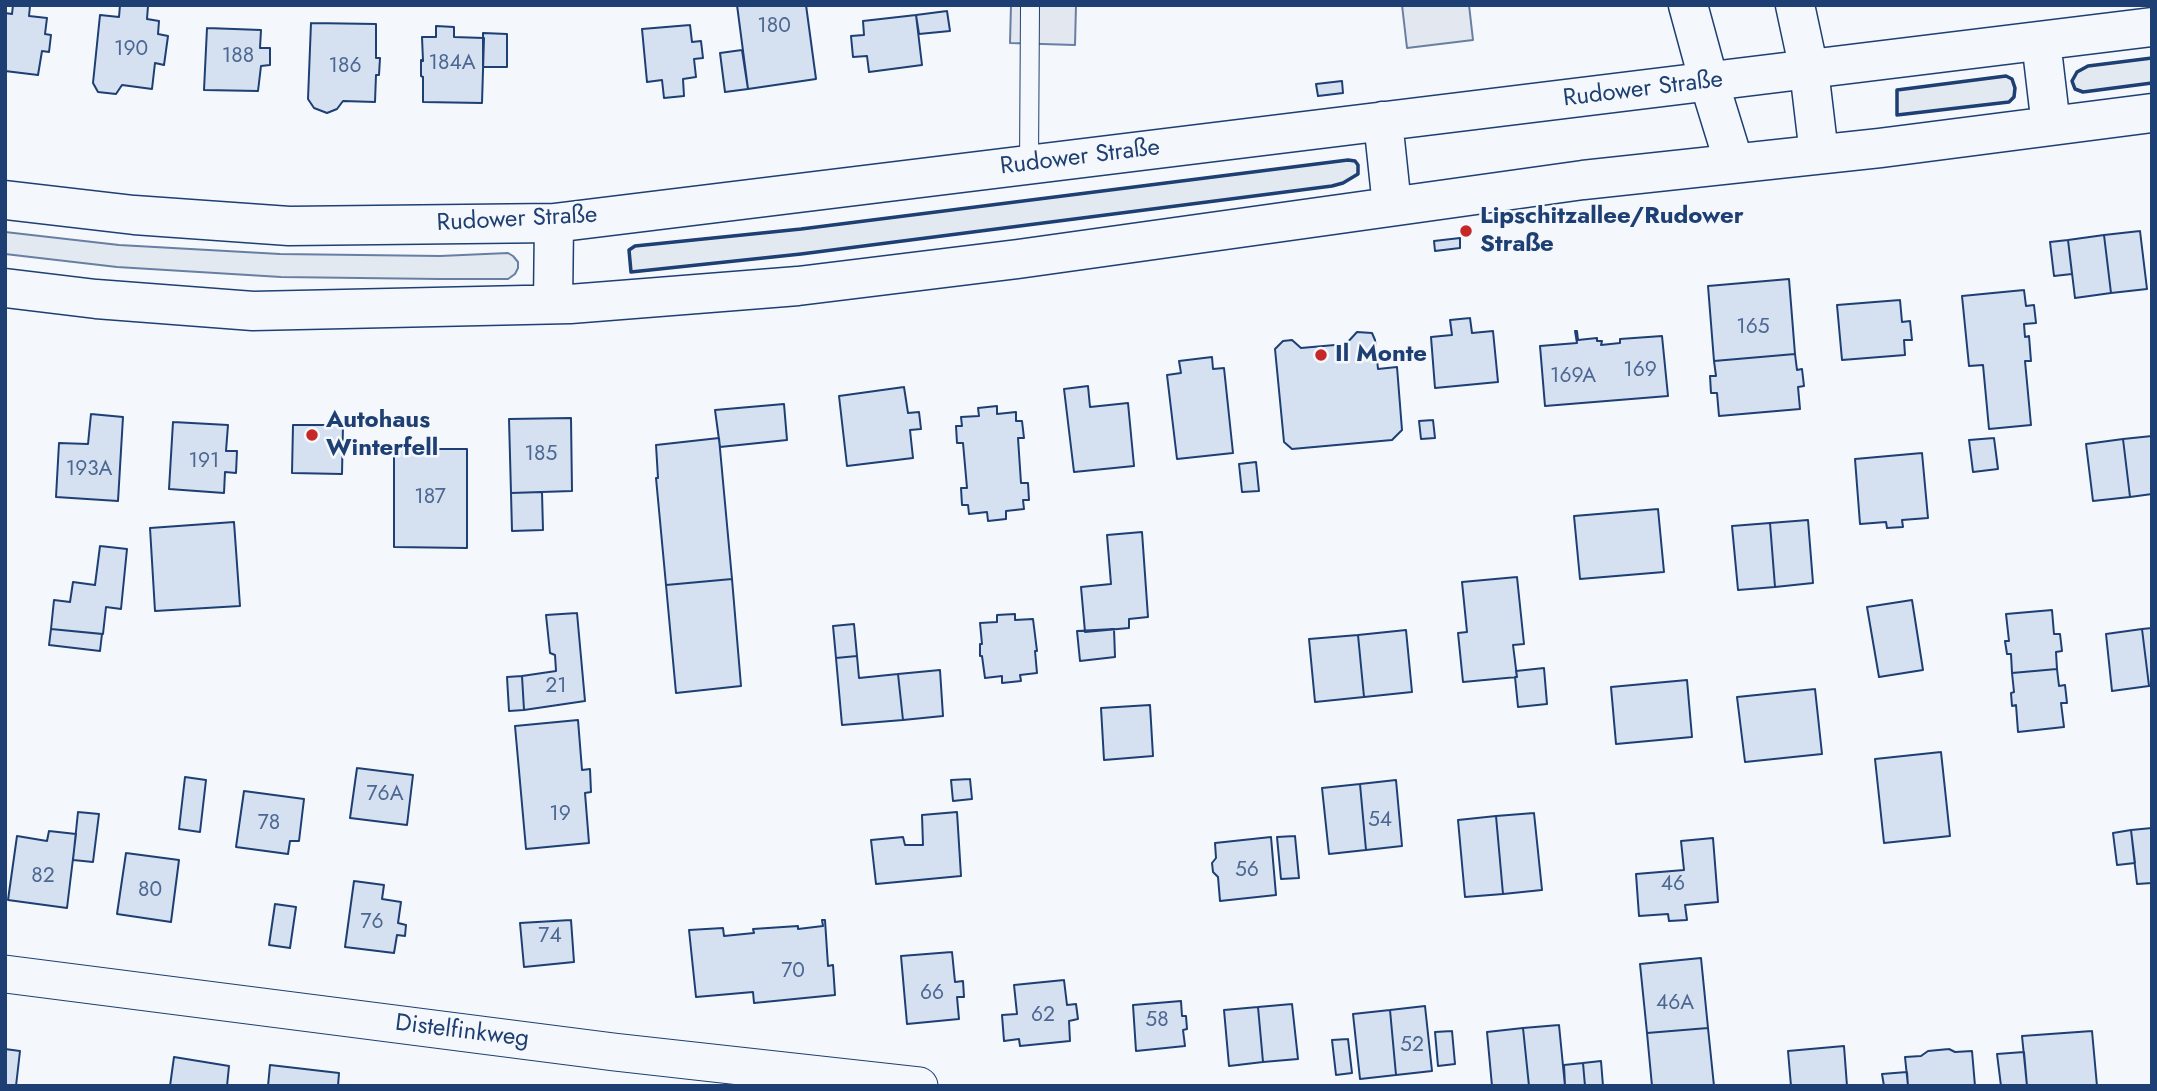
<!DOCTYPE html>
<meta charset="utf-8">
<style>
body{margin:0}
#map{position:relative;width:2157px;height:1091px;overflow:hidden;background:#f4f7fb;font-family:Jost,sans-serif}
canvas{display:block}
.frame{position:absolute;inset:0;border:7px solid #1d3f73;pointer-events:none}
</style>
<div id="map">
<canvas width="2157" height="1091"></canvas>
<div class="frame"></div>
</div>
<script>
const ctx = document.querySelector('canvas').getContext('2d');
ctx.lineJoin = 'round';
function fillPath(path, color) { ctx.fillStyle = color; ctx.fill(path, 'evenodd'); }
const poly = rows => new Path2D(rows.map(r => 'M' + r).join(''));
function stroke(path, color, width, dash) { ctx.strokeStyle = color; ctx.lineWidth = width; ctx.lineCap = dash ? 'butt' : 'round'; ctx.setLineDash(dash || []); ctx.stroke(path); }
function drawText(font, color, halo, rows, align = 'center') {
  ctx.font = font + ' Jost,sans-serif'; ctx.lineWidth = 5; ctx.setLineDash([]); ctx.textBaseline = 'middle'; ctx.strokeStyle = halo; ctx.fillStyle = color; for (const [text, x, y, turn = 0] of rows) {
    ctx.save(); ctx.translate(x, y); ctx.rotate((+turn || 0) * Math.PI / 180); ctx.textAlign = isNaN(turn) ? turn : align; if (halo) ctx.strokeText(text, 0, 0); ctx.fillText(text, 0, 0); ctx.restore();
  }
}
const green = poly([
 [2152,58,2152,83,2083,92,2075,89,2073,85,2072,81,2077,72,2088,66,2152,58],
 [2006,76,2012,79,2015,88,2014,97,2009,102,1897,115,1897,90,2006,76],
 [1348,160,1355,161,1358,165,1358,174,1343,183,1332,186,801,254,631,272,629,250,635,246,801,229,1348,160],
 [5,232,119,245,280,254,440,256,508,253,513,256,518,262,518,268,515,274,508,279,439,279,281,277,117,267,5,254,5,232]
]);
fillPath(green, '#e3e9f0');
stroke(green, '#687fa3', 2);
const parking = poly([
 [1011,5,1076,5,1075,45,1010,43,1011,5],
 [1402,5,1469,5,1473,40,1407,48,1402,5]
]);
fillPath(parking, '#e3e8f0');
stroke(parking, '#687fa3', 2);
const building = poly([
 [13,5,30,6,29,16,47,18,45,34,51,35,49,52,42,51,38,75,5,71,5,13,12,14,13,5],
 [120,5,148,6,147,19,159,21,158,34,168,36,164,65,155,63,152,89,122,85,116,94,98,92,93,83,100,15,119,17,120,5],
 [737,5,806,5,816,79,748,89,737,5],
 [947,11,950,31,919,34,916,15,947,11],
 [916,15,922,65,869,72,867,56,853,57,851,36,864,35,863,21,916,15],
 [311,23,376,24,376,58,380,58,379,75,376,75,375,102,343,101,337,109,327,113,314,108,308,99,311,23],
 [690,25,692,42,701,41,703,58,694,59,696,77,683,79,684,96,664,98,662,80,647,82,642,29,690,25],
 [436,26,454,27,454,37,484,38,482,103,423,102,423,77,421,76,421,60,423,61,422,37,436,37,436,26],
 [207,28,261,30,260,48,270,48,270,65,261,66,258,91,204,90,207,28],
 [483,33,507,34,507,67,483,67,483,33],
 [742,50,748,89,725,92,720,53,742,50],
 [1342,81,1343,93,1318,96,1316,84,1342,81],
 [2140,231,2147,289,2111,293,2104,235,2140,231],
 [2104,235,2111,293,2075,298,2068,240,2104,235],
 [1460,238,1460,248,1435,251,1434,241,1460,238],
 [2068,240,2072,274,2054,276,2050,242,2068,240],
 [1789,279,1795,354,1714,361,1708,286,1789,279],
 [2024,290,2026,306,2034,305,2036,323,2024,324,2025,337,2029,336,2031,361,2025,361,2031,425,1989,429,1983,365,1969,366,1962,296,2024,290],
 [1900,300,1902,322,1910,321,1912,340,1904,340,1905,355,1842,360,1837,305,1900,300],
 [1470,318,1472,333,1493,331,1498,382,1435,388,1431,337,1452,335,1450,320,1470,318],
 [1575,331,1577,331,1578,340,1597,338,1597,341,1602,341,1601,345,1620,343,1620,339,1662,336,1668,396,1545,406,1540,346,1577,343,1575,331],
 [1357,332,1372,333,1375,340,1378,369,1397,367,1402,430,1392,440,1292,449,1284,442,1275,349,1283,341,1292,340,1301,348,1346,344,1357,332],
 [1795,354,1797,370,1802,369,1804,386,1798,387,1800,409,1719,416,1717,393,1711,393,1710,376,1716,376,1714,361,1795,354],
 [1212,357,1213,369,1224,368,1233,453,1177,459,1167,375,1181,373,1179,361,1212,357],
 [1088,386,1090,407,1128,403,1134,466,1074,472,1064,389,1088,386],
 [904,387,908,413,919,412,921,429,910,430,913,458,847,466,839,396,904,387],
 [784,404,787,440,720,447,715,410,784,404],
 [997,406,997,414,1016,412,1016,421,1022,421,1024,438,1018,438,1021,483,1028,483,1029,500,1023,500,1024,509,1006,511,1006,519,988,521,987,512,969,514,968,505,962,505,961,488,967,488,963,443,957,443,956,426,962,426,961,417,979,416,978,408,997,406],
 [91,414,123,417,118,501,56,497,59,443,88,444,91,414],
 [571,418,572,491,511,493,509,419,571,418],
 [1433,420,1435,438,1421,439,1419,421,1433,420],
 [173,422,228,425,226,451,237,451,236,473,225,472,224,493,169,489,173,422],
 [293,425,343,425,342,474,292,473,293,425],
 [2152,436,2152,494,2130,497,2123,439,2152,436],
 [719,438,732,579,666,585,656,478,658,478,656,445,719,438],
 [1994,438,1998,469,1973,472,1969,440,1994,438],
 [2123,439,2130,497,2093,501,2086,444,2123,439],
 [394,449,467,449,467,548,394,547,394,449],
 [1922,453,1928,518,1902,520,1903,527,1887,528,1886,522,1860,524,1855,459,1922,453],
 [1256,462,1259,491,1242,492,1239,464,1256,462],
 [542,492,543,530,512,531,511,493,542,492],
 [1658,509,1664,572,1580,579,1574,516,1658,509],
 [1808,520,1813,583,1775,587,1770,523,1808,520],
 [234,522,240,606,155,611,150,528,234,522],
 [1770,523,1775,587,1738,590,1732,526,1770,523],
 [1142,532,1148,617,1129,619,1129,628,1085,632,1081,587,1111,584,1107,535,1142,532],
 [100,546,127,549,121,609,106,607,103,634,51,629,54,600,70,602,73,582,95,585,100,546],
 [1517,577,1524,644,1513,645,1517,677,1463,682,1458,633,1467,632,1462,582,1517,577],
 [732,579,741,686,676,693,666,585,732,579],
 [1912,600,1923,670,1879,677,1867,607,1912,600],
 [2052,610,2054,634,2060,634,2062,651,2056,652,2057,669,2012,673,2011,654,2007,654,2005,641,2009,641,2006,614,2052,610],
 [577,613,585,701,524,710,522,676,556,671,555,655,550,653,546,615,577,613],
 [1015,614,1015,620,1033,619,1037,651,1035,651,1037,673,1020,675,1021,681,1002,683,1002,676,985,678,982,656,980,656,980,644,982,644,980,623,997,622,997,615,1015,614],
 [854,624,857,656,836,658,833,626,854,624],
 [2152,628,2152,686,2149,686,2142,629,2152,628],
 [51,629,102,634,100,651,49,645,51,629],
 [1114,629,1115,657,1080,661,1077,631,1114,629],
 [2142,629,2149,686,2112,691,2106,634,2142,629],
 [1406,630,1412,692,1364,697,1358,635,1406,630],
 [1358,635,1364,697,1315,702,1309,639,1358,635],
 [857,656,859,678,898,674,903,720,842,725,836,658,857,656],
 [1544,668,1547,704,1518,707,1515,677,1517,677,1516,671,1544,668],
 [2057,669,2059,686,2065,685,2067,703,2061,703,2064,727,2018,732,2016,705,2012,706,2011,693,2014,692,2012,673,2057,669],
 [940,670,943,716,903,720,898,674,940,670],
 [522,676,524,710,509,711,507,677,522,676],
 [1687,680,1692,737,1616,744,1611,687,1687,680],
 [1815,689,1822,754,1745,762,1737,697,1815,689],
 [1150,705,1153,756,1104,760,1101,708,1150,705],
 [578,720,582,770,590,769,591,792,585,793,589,843,526,849,515,726,578,720],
 [1941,752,1950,836,1884,843,1875,759,1941,752],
 [357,768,413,775,407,825,350,818,357,768],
 [185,777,206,780,200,832,179,829,185,777],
 [970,779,972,799,953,801,951,780,970,779],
 [1396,780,1402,846,1366,850,1360,784,1396,780],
 [1360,784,1366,850,1329,854,1322,788,1360,784],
 [244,791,304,799,299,841,290,841,288,854,236,847,244,791],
 [78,812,99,814,93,862,73,860,78,812],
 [957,812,961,876,876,884,871,840,903,837,905,845,923,845,922,815,957,812],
 [1534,813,1542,890,1503,894,1496,816,1534,813],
 [1496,816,1503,894,1465,897,1458,820,1496,816],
 [2152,828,2152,883,2137,884,2131,830,2152,828],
 [2131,830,2135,863,2117,865,2113,833,2131,830],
 [49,831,76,834,67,908,8,900,17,836,47,841,49,831],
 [1295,836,1299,878,1281,879,1277,837,1295,836],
 [1271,837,1276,895,1220,901,1218,877,1213,872,1212,863,1216,858,1215,843,1271,837],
 [1713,838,1718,902,1685,905,1687,920,1669,921,1668,914,1639,916,1636,874,1684,870,1681,841,1713,838],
 [126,853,179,860,171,922,117,914,126,853],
 [354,881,384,885,382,899,401,902,398,923,406,925,405,936,397,935,394,953,345,947,354,881],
 [275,904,296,907,290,948,269,945,275,904],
 [571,920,574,962,524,967,520,923,571,920],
 [822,920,825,920,828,966,833,965,835,995,754,1003,753,992,696,997,689,930,723,928,724,936,754,933,753,929,798,926,798,929,823,926,822,920],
 [952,952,955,982,963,981,964,997,957,997,959,1019,907,1024,901,956,952,952],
 [1701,958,1708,1028,1647,1033,1640,964,1701,958],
 [1064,980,1067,1005,1076,1004,1078,1019,1069,1021,1070,1041,1020,1046,1019,1039,1004,1041,1002,1015,1017,1014,1014,985,1064,980],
 [1181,1001,1182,1016,1186,1016,1187,1029,1183,1030,1185,1046,1136,1051,1133,1005,1181,1001],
 [1292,1004,1298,1059,1263,1062,1258,1007,1292,1004],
 [1425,1006,1432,1071,1396,1075,1390,1010,1425,1006],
 [1258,1007,1263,1062,1229,1066,1224,1010,1258,1007],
 [1390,1010,1396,1075,1360,1079,1353,1014,1390,1010],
 [1559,1025,1565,1086,1529,1086,1523,1028,1559,1025],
 [1523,1028,1529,1086,1492,1086,1487,1032,1523,1028],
 [1708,1028,1714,1086,1652,1086,1647,1033,1708,1028],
 [1452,1031,1455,1064,1438,1066,1435,1032,1452,1031],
 [2092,1031,2097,1086,2027,1086,2022,1036,2092,1031],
 [1348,1039,1352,1073,1336,1075,1332,1040,1348,1039],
 [1844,1046,1847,1086,1791,1086,1788,1051,1844,1046],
 [5,1049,20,1051,16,1086,5,1086,5,1049],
 [1949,1049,1955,1052,1972,1051,1975,1086,1908,1086,1905,1057,1921,1056,1928,1051,1949,1049],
 [2024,1052,2027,1086,2001,1086,1997,1054,2024,1052],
 [174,1057,229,1066,227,1086,170,1086,174,1057],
 [1601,1061,1603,1086,1585,1086,1583,1063,1601,1061],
 [1583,1063,1585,1086,1565,1086,1564,1065,1583,1063],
 [270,1065,339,1073,338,1086,268,1086,270,1065],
 [1907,1072,1908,1086,1884,1086,1882,1074,1907,1072]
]);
fillPath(building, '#d5e0f0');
stroke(building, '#1d3f73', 2);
const service = poly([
 [1029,164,1030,5]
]);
const minor = poly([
 [5,974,614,1052,919,1086]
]);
const tertiary = poly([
 [1688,5,1709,82,1734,163],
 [1795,5,1809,70,1819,154]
]);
const secondary = poly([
 [2041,41,2051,126],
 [1383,121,1392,206],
 [5,200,134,215,289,226,554,223,2152,27],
 [5,288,96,299,253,311,570,304,798,286,1018,259,1583,180,1880,148,2152,113],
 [553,304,554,223]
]);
stroke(service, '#1d3f73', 20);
stroke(minor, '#1d3f73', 39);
stroke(tertiary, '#1d3f73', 41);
stroke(secondary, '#1d3f73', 41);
stroke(service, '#f4f7fb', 18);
stroke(minor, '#f4f7fb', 37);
stroke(tertiary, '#f4f7fb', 38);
stroke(secondary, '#f4f7fb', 38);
stroke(poly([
 [2152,58,2088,66,2077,72,2072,81,2075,89,2083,92,2152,83],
 [2006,76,2012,79,2015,88,2014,97,2009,102,1897,115,1897,90,2006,76],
 [1348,160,1355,161,1358,165,1358,174,1343,183,1332,186,801,254,631,272,629,250,635,246,801,229,1348,160]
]), '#1d3f73', 3.5);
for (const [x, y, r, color] of [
 [1466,231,7,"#c62828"],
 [1321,355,7,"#c62828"],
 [312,435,7,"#c62828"]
]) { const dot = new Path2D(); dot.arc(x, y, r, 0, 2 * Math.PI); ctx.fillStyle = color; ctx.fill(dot); stroke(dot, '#f4f7fb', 2.5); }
drawText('21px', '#4b6792', null, [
 ["180",774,27],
 ["190",131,50],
 ["188",238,57],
 ["184A",452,64],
 ["186",345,67],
 ["165",1753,328],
 ["169",1640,371],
 ["169A",1573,377],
 ["185",541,455],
 ["191",204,462],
 ["193A",89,470],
 ["187",430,498],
 ["21",556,687],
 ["76A",385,795],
 ["19",560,815],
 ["54",1380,821],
 ["78",269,824],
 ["56",1247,871],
 ["82",43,877],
 ["46",1673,885],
 ["80",150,891],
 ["76",372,923],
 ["74",550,937],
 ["70",793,972],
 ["66",932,994],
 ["46A",1675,1004],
 ["62",1043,1016],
 ["58",1157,1021],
 ["52",1412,1046]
]);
drawText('24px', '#1d3f73', '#f4f7fb', [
 ["Rudower Straße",1643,90,-7],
 ["Rudower Straße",1080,158,-7],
 ["Rudower Straße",517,220,-3],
 ["Distelfinkweg",462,1032,7]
]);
drawText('bold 24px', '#1d3f73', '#f4f7fb', [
 ["Lipschitzallee/Rudower",1480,217],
 ["Straße",1480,245],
 ["Il Monte",1335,355],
 ["Autohaus",326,421],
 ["Winterfell",326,449]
], 'left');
</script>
